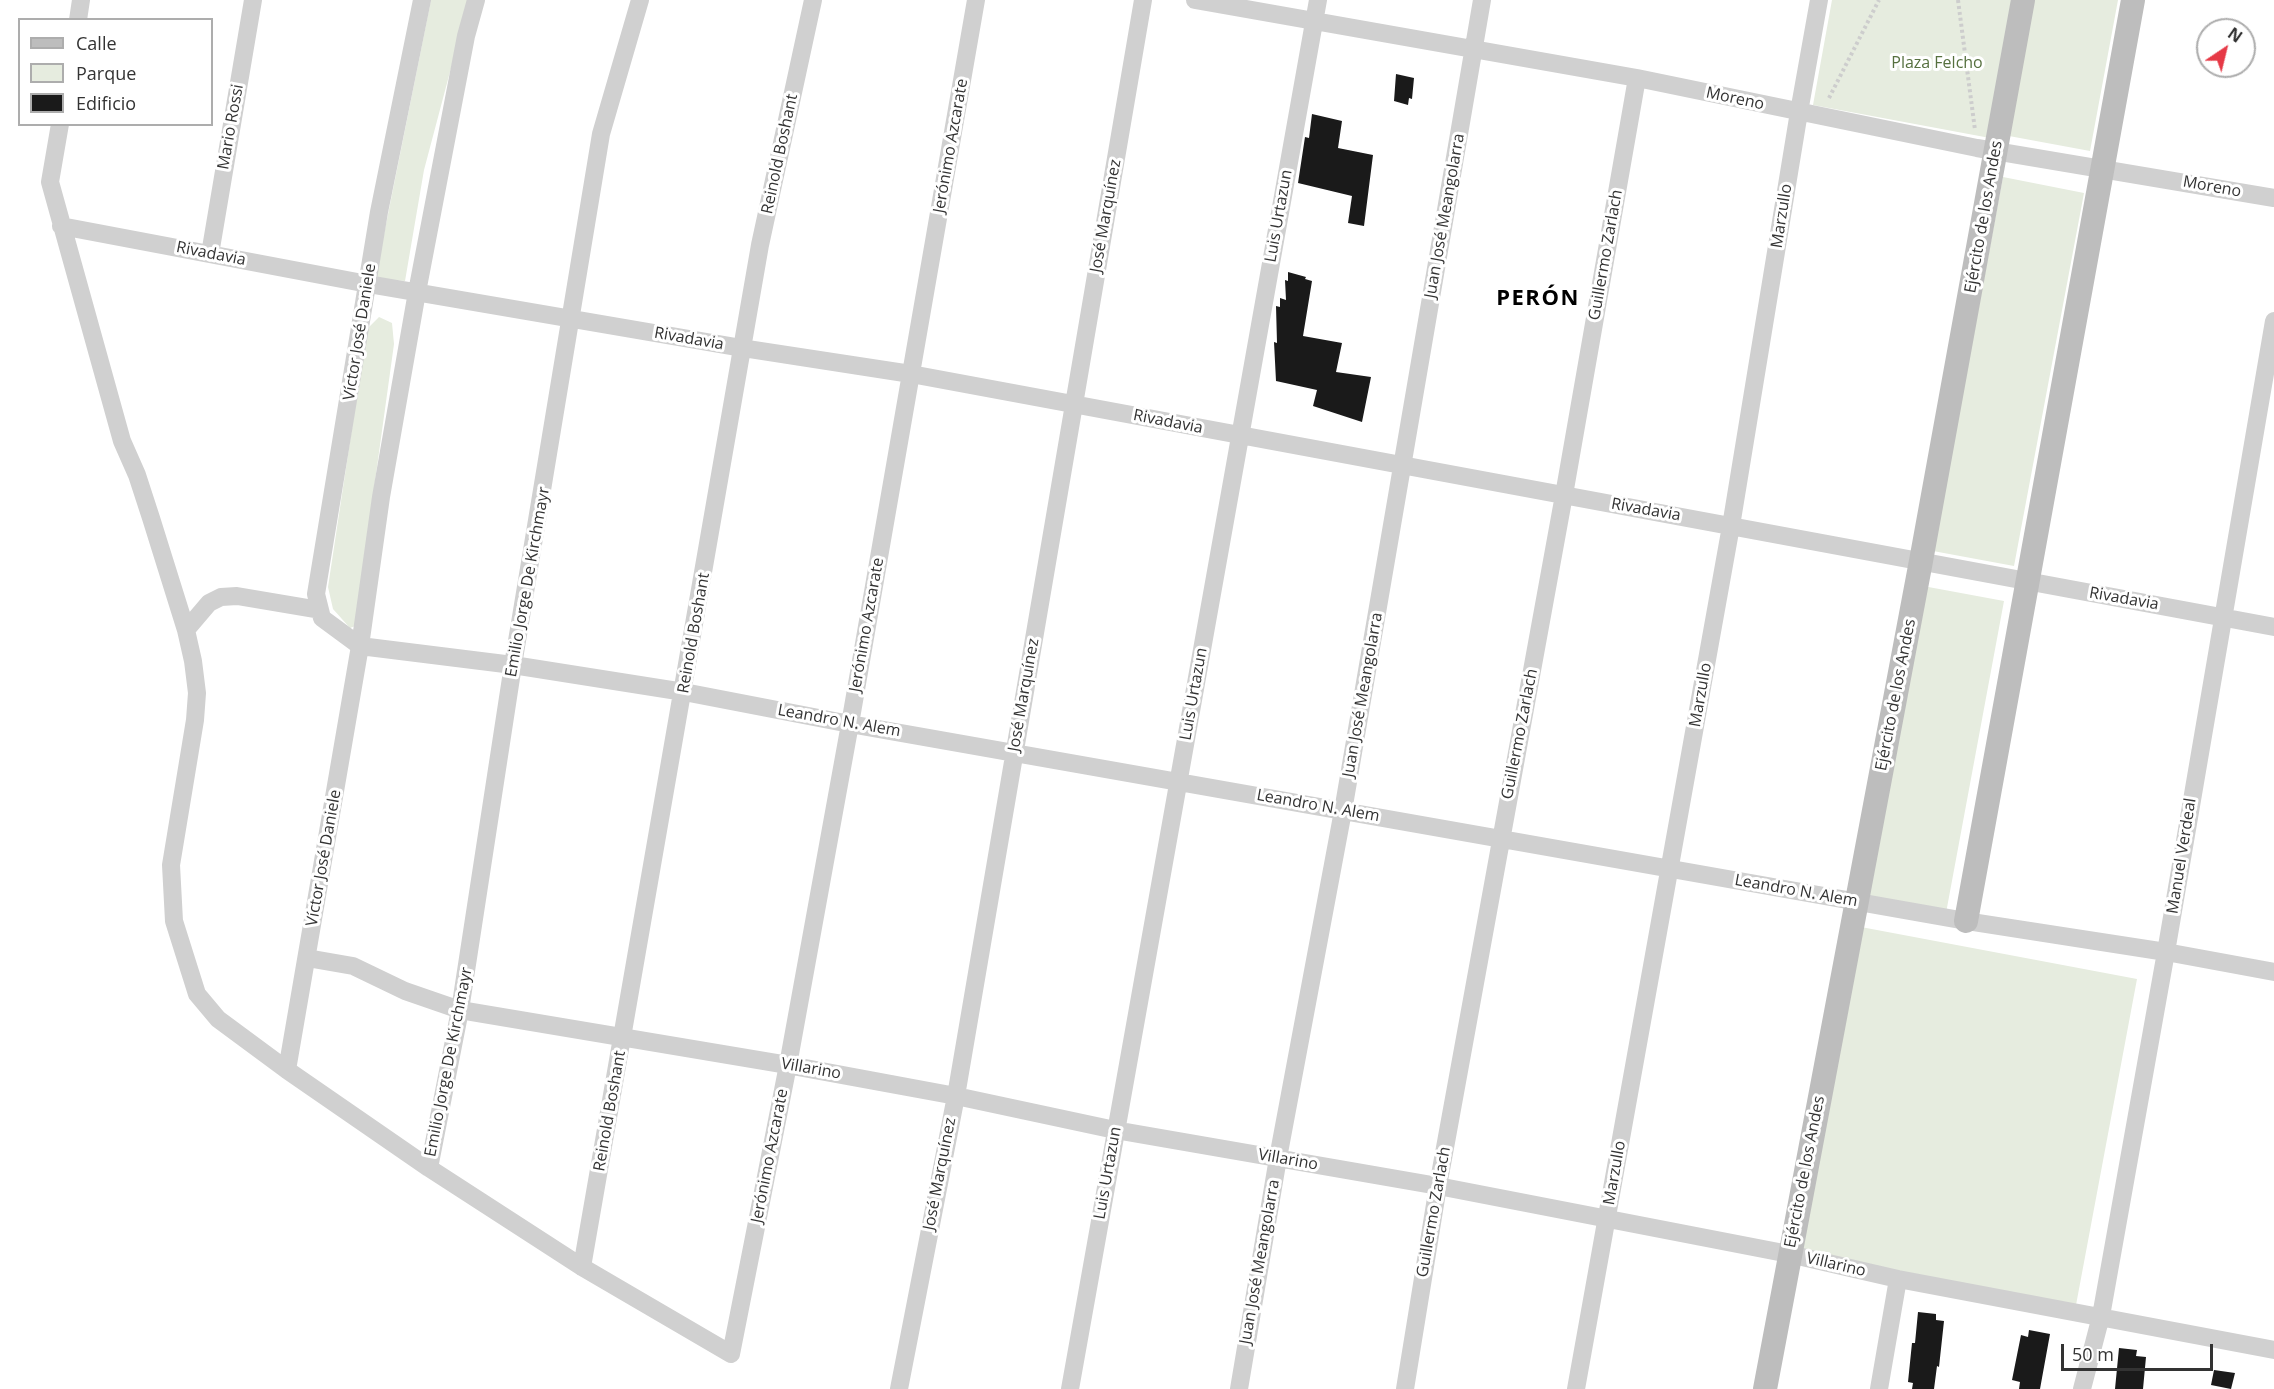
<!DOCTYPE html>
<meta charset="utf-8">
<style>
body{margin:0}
#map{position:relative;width:2274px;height:1389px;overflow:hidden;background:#fff;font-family:"Open Sans",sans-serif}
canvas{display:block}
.legend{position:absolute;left:18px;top:18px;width:195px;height:108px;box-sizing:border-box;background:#fff;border:2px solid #adadad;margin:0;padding:8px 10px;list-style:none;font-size:18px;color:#333}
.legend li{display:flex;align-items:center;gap:12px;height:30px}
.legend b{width:30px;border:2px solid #adadad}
.north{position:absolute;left:2196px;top:18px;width:60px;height:60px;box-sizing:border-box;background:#fff;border:2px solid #adadad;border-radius:50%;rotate:35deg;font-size:16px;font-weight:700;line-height:24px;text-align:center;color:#333}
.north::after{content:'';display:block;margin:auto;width:21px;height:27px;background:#e63946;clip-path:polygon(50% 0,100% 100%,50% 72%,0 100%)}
.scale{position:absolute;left:2061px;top:1344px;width:152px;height:27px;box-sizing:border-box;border:3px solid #333;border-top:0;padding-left:8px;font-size:18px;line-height:21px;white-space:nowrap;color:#333;-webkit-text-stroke:4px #fff;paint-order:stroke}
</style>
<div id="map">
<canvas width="2274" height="1389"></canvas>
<ul class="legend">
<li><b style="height:8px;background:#bdbdbd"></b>Calle</li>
<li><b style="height:16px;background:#e6ecdf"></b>Parque</li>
<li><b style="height:16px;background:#1a1a1a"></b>Edificio</li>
</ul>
<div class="north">N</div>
<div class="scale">50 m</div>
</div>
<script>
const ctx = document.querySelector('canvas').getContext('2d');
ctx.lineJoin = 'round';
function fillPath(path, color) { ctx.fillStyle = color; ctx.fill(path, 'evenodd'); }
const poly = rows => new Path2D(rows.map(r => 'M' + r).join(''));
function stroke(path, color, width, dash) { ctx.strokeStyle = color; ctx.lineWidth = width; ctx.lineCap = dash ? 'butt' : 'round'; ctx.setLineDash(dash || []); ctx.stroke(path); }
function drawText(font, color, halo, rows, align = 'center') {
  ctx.font = font + ' "Open Sans",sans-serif'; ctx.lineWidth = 6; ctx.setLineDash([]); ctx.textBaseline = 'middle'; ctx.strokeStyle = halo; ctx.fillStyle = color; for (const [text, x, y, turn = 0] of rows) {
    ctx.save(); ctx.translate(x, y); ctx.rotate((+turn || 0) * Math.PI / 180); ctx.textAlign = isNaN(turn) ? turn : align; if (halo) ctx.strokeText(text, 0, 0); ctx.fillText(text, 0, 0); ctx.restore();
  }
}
fillPath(poly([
 [431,0,469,0,424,170,405,281,375,279],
 [1832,0,2015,0,1990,138,1813,105],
 [2034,0,2118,0,2090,151,2009,136],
 [2003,177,2084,193,2014,566,1933,551],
 [379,317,392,323,394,344,358,604,358,625,350,628,333,609,328,587,367,329],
 [1923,586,2004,601,1946,913,1865,898],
 [1861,927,2137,979,2076,1305,1800,1253]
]), '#e6ecdf');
fillPath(poly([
 [1396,74,1414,78,1412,99,1409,98,1408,105,1394,101],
 [1312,114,1342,121,1338,148,1373,155,1364,226,1348,223,1352,196,1298,183,1305,137,1309,138],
 [1288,272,1306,277,1305,279,1312,281,1303,336,1342,343,1336,372,1371,377,1362,422,1313,406,1317,390,1276,381,1274,342,1277,343,1276,306,1280,307,1280,298,1286,300,1285,280,1288,281],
 [1918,1312,1936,1314,1936,1320,1944,1321,1939,1367,1937,1366,1934,1389,1912,1389,1913,1383,1908,1382,1912,1343,1915,1343],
 [2029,1330,2050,1334,2040,1389,2019,1389,2020,1382,2012,1380,2021,1335,2028,1337],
 [2119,1348,2137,1350,2136,1356,2146,1357,2143,1389,2115,1389],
 [2214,1370,2235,1373,2231,1389,2211,1385]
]), '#1a1a1a');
stroke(poly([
 [1958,0,1975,130],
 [1829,98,1879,0]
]), '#cdcdcd', 4, [3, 3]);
stroke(poly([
 [476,0,466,36,417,292,381,497,360,646,513,665,684,692,850,724,1966,921,2166,952,2274,972],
 [1195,0,1637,78,1977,148,2274,198],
 [78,20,81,0],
 [60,124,50,182,122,441,137,475,151,518,186,630,193,661,197,693,195,720,171,865,174,921,197,994,218,1019,287,1070,429,1168,582,1267,731,1354,788,1065,850,724,976,0],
 [61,226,368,284,742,348,911,374,2274,627],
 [210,254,253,0],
 [186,630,209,603,221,597,237,596,320,610],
 [307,958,353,966,405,991,460,1010,788,1065,956,1096,1115,1130,1438,1186,1789,1254,1898,1279,2274,1350],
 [287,1070,360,646,322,618,316,594,379,212,422,0],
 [429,1168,460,1010,513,665,601,134,640,0],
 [582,1267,760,245,813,0],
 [899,1389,956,1096,1143,0],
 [1070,1389,1318,0],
 [1239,1389,1278,1158,1343,811,1482,0],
 [1405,1389,1438,1186,1564,495,1637,78],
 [1576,1389,1731,526,1799,112,1819,0],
 [1879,1389,1898,1279],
 [2082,1389,2101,1316,2166,952,2274,321]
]), '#d0d0d0', 18);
stroke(poly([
 [1966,921,2133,0],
 [1765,1389,1921,561,2023,0]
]), '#bdbdbd', 24);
drawText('16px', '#56703f', '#fff', [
 ["Plaza Felcho",1937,63]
]);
drawText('16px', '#333', '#fff', [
 ["Moreno",1735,99,12],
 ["Mario Rossi",231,127,-80],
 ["Jerónimo Azcarate",951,146,-80],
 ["Reinold Boshant",780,154,-78],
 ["Moreno",2212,187,10],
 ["José Marquínez",1106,216,-80],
 ["Luis Urtazun",1279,216,-80],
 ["Juan José Meangolarra",1445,216,-80],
 ["Marzullo",1782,216,-81],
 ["Ejército de los Andes",1984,217,-80],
 ["Rivadavia",211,254,11],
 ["Guillermo Zarlach",1606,255,-80],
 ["Víctor José Daniele",360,332,-81],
 ["Rivadavia",689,339,10],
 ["Rivadavia",1168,422,11],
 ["Rivadavia",1646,510,10],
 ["Emilio Jorge De Kirchmayr",528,582,-80],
 ["Rivadavia",2124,599,10],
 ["Jerónimo Azcarate",867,625,-80],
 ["Reinold Boshant",694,633,-80],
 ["Luis Urtazun",1194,694,-80],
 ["José Marquínez",1024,695,-80],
 ["Juan José Meangolarra",1363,695,-80],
 ["Marzullo",1701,695,-80],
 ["Ejército de los Andes",1896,695,-79],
 ["Leandro N. Alem",839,721,10],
 ["Guillermo Zarlach",1520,734,-79],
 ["Leandro N. Alem",1318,806,10],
 ["Manuel Verdeal",2182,856,-81],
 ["Víctor José Daniele",324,858,-80],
 ["Leandro N. Alem",1796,891,10],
 ["Emilio Jorge De Kirchmayr",449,1062,-79],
 ["Villarino",811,1069,10],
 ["Reinold Boshant",610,1111,-80],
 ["Jerónimo Azcarate",770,1156,-79],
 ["Villarino",1288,1160,10],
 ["Ejército de los Andes",1805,1172,-79],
 ["Luis Urtazun",1108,1173,-80],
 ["Marzullo",1615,1173,-80],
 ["José Marquínez",940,1174,-79],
 ["Guillermo Zarlach",1434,1212,-80],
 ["Juan José Meangolarra",1260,1262,-80],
 ["Villarino",1836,1265,13]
]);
ctx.letterSpacing = '1.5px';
drawText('bold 22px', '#000', '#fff', [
 ["PERÓN",1538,299]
]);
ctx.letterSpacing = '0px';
</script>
